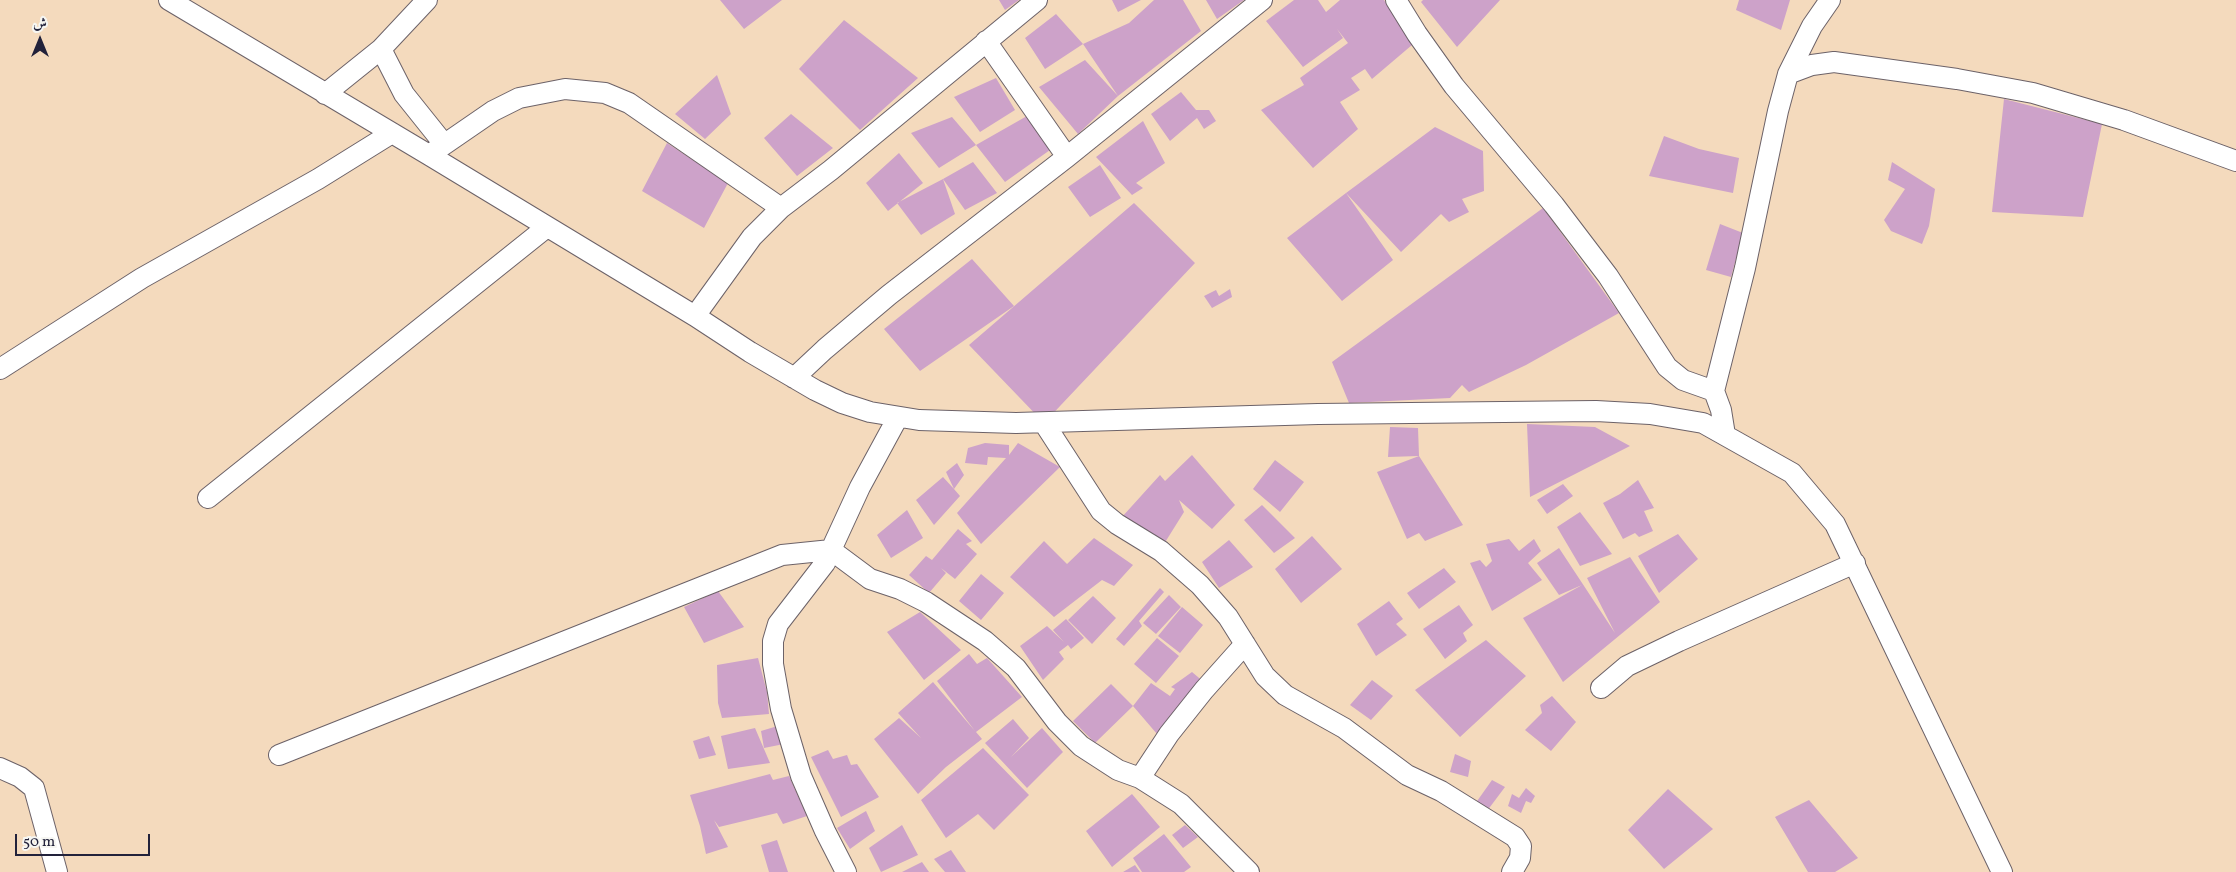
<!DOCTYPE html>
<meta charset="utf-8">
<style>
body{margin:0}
#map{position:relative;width:2236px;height:872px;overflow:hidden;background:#f4dabd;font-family:Vollkorn,Amiri,serif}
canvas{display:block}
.north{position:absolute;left:15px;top:15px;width:50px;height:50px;-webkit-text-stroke:4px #f6f6f2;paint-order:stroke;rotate:0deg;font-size:14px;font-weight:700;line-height:20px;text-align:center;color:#22223b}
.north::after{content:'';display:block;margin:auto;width:18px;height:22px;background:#22223b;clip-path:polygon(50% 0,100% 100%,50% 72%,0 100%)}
.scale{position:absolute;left:15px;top:834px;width:135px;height:22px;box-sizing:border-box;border:2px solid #22223b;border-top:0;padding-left:6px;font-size:15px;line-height:18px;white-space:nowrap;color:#22223b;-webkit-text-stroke:4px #f6f6f2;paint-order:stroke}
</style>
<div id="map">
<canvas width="2236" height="872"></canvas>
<div class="north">ش</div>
<div class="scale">50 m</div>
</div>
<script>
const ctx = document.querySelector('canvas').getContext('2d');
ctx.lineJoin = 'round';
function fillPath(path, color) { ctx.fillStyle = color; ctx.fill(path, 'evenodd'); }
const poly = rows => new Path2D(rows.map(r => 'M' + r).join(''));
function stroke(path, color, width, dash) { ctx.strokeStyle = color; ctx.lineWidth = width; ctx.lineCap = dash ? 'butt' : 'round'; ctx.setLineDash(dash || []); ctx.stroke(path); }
fillPath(poly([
 [720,0,782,0,744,29],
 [999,0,1019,0,1005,10],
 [1112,0,1141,0,1118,12],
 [1154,0,1183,0,1201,31,1118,96,1083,44,1129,23],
 [1206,0,1244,0,1217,19],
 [1294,0,1318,0,1326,12,1340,0,1384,0,1412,45,1372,79,1365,69,1351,78,1360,90,1340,102,1358,129,1313,168,1261,110,1304,85,1300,78,1348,43,1337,29,1343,38,1303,67,1266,21],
 [1423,0,1500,0,1457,47,1421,2],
 [1739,0,1790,0,1781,30,1736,10],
 [1056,14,1083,44,1045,69,1025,38],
 [844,20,918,78,860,130,799,69],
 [1085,60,1118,96,1078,134,1039,87],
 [717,75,731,114,705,139,675,114],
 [996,78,1015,110,980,132,954,97],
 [1181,92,1196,110,1209,110,1216,121,1204,129,1197,118,1170,141,1151,114],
 [2004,99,2102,124,2083,217,1992,212],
 [791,114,833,148,797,176,764,138],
 [1027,116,1050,150,1005,182,976,145],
 [952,117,976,145,939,168,911,133],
 [1143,121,1165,163,1136,183,1143,188,1132,195,1096,157],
 [1435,127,1483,151,1484,191,1462,199,1469,212,1449,222,1441,214,1401,252,1346,193],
 [1664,136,1699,149,1739,158,1733,193,1649,176],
 [667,143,728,183,704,228,642,191],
 [899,153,923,183,888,211,866,183],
 [973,162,997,193,965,210,943,179],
 [1892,162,1935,189,1929,226,1922,244,1891,231,1884,220,1905,189,1888,180],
 [1100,165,1121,198,1090,217,1068,187],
 [943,179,955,214,921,235,897,203],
 [1346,193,1393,260,1342,301,1287,238],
 [1134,203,1195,263,1044,423,969,345],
 [1543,208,1619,313,1526,365,1469,392,1462,385,1450,398,1349,403,1332,362],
 [1720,224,1743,233,1731,277,1706,270],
 [972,259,1014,306,920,371,884,329],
 [1230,289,1232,297,1212,308,1204,296,1216,290,1219,296],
 [1527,424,1595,427,1630,446,1530,497],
 [1390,427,1418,428,1419,456,1388,457],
 [985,443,1009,445,1009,455,1018,443,1060,467,981,544,957,513,1006,458,988,457,987,465,965,463,968,448],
 [1192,455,1235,505,1212,529,1179,500,1184,512,1164,544,1122,517,1160,475,1165,481],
 [1419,456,1463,525,1425,541,1419,533,1407,539,1377,472],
 [1275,460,1304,482,1280,512,1253,489],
 [957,463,964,475,954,489,960,496,934,525,916,500,943,477,954,489,946,472],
 [1638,480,1654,508,1644,511,1653,531,1639,537,1635,533,1623,539,1603,503,1620,494],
 [1563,484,1573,496,1547,514,1537,500],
 [1262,505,1295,538,1274,553,1244,520],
 [907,510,923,538,891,558,877,535],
 [1580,512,1612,554,1580,566,1557,527],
 [958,529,972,541,966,544,977,554,955,579,941,568,946,573,929,593,909,575,926,556,932,560],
 [1678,534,1698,559,1659,593,1638,556],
 [1312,536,1342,569,1301,603,1275,569],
 [1094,538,1133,565,1114,586,1102,580,1054,617,1010,577,1044,541,1067,564],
 [1509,539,1519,551,1534,539,1541,551,1528,563,1542,580,1492,611,1470,563,1480,560,1486,567,1492,561,1486,544],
 [1229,540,1253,567,1219,588,1202,562],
 [1559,548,1615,633,1587,578,1630,557,1660,602,1563,682,1523,618,1582,585,1559,595,1537,563],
 [1444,568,1456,582,1419,609,1407,593],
 [981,574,1004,593,981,620,959,601],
 [1160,588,1164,592,1139,621,1142,626,1124,646,1116,639],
 [718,591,744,627,704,643,684,607],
 [1169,595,1181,607,1156,634,1143,623],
 [1093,596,1116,618,1092,644,1068,620],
 [1389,601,1403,619,1396,624,1407,635,1376,656,1357,624],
 [1459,605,1473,625,1463,633,1467,641,1445,659,1423,629],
 [1182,607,1203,625,1180,653,1158,636],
 [920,612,961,650,924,680,887,632],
 [1066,619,1084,638,1071,649,1068,645,1059,652,1064,659,1043,680,1020,646,1047,626,1064,642,1053,630],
 [1157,638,1179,656,1156,683,1134,664],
 [1486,640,1526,676,1460,737,1415,690],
 [969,654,977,664,987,658,1022,697,976,732,982,739,946,767,918,794,874,739,899,718,921,738,898,713,933,682,975,731,937,681],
 [758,658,767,692,769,714,722,718,718,703,717,665],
 [1192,672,1205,683,1157,734,1133,706,1151,683,1170,696,1175,689,1171,687],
 [1372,680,1393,696,1371,720,1350,705],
 [1111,684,1133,706,1095,743,1073,721],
 [1552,696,1576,722,1551,751,1525,730,1542,713,1540,705],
 [1013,719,1029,738,1011,757,1042,728,1063,752,1027,788,985,743],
 [781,725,784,744,764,748,761,731],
 [755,728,770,763,728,769,721,736],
 [709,736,716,755,699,759,693,741],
 [983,748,1029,795,994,830,978,814,946,838,921,800],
 [828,750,833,759,847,755,851,765,857,764,879,797,841,817,811,757],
 [1455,754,1471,761,1468,777,1450,772],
 [770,774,773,780,789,776,807,816,783,824,777,813,719,827,714,820,728,847,706,854,700,826,690,795],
 [1492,780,1505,787,1487,811,1475,804],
 [1526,788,1535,796,1531,803,1526,801,1521,813,1508,806,1512,794,1519,798],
 [1668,789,1713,829,1664,869,1628,830],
 [1132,794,1160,827,1112,867,1086,831],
 [1809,800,1858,858,1835,872,1808,872,1775,817],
 [866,811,875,831,850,849,837,828],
 [902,825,918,855,881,872,869,848],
 [1185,825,1198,837,1183,848,1172,835],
 [1164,834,1191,867,1184,872,1142,872,1133,858],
 [777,840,788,872,769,872,761,845],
 [951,850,966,872,945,872,934,859],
 [922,862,929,872,902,872],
 [1135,865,1140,872,1123,872]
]), '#cda2c9');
const minor = poly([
 [169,0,429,155,695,316,750,352,815,390,842,403,870,412,919,420,1016,423,1318,414,1596,411,1650,414,1703,423,1792,473,1835,524,2002,872],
 [1396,0,1417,34,1454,86,1554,205,1608,276,1667,367,1683,380,1714,391,1721,410,1725,435],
 [986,41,1067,157],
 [381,49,404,94,444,144],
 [1788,74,1812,65,1834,62,1957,79,2033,93,2124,120,2236,161],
 [325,94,381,49,427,0],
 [429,155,493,111,519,98,565,89,605,93,629,103,781,208],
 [695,316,752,237,781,208,831,170,1037,0],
 [0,369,142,278,318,179,392,133],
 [794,378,825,349,889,295,1067,157,1262,0],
 [1714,391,1745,268,1778,111,1788,74,1812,26,1830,0],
 [1044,423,1101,511,1117,524,1161,551,1200,585,1228,617,1265,676,1285,695,1344,728,1407,775,1441,791,1515,837,1521,846,1520,858,1512,872],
 [208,498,547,227],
 [1601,688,1627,666,1679,641,1855,563],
 [279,755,782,555,831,550,870,579,900,589,926,602,985,641,1016,668,1057,722,1081,746,1118,770,1140,778,1181,804,1249,872],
 [0,768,20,777,34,788,57,872],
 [1140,778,1169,734,1204,690,1245,644],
 [846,872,825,831,801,776,781,709,773,664,773,641,778,624,825,563,860,487,898,417]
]);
stroke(minor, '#6c6268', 22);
stroke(minor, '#fff', 20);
</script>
